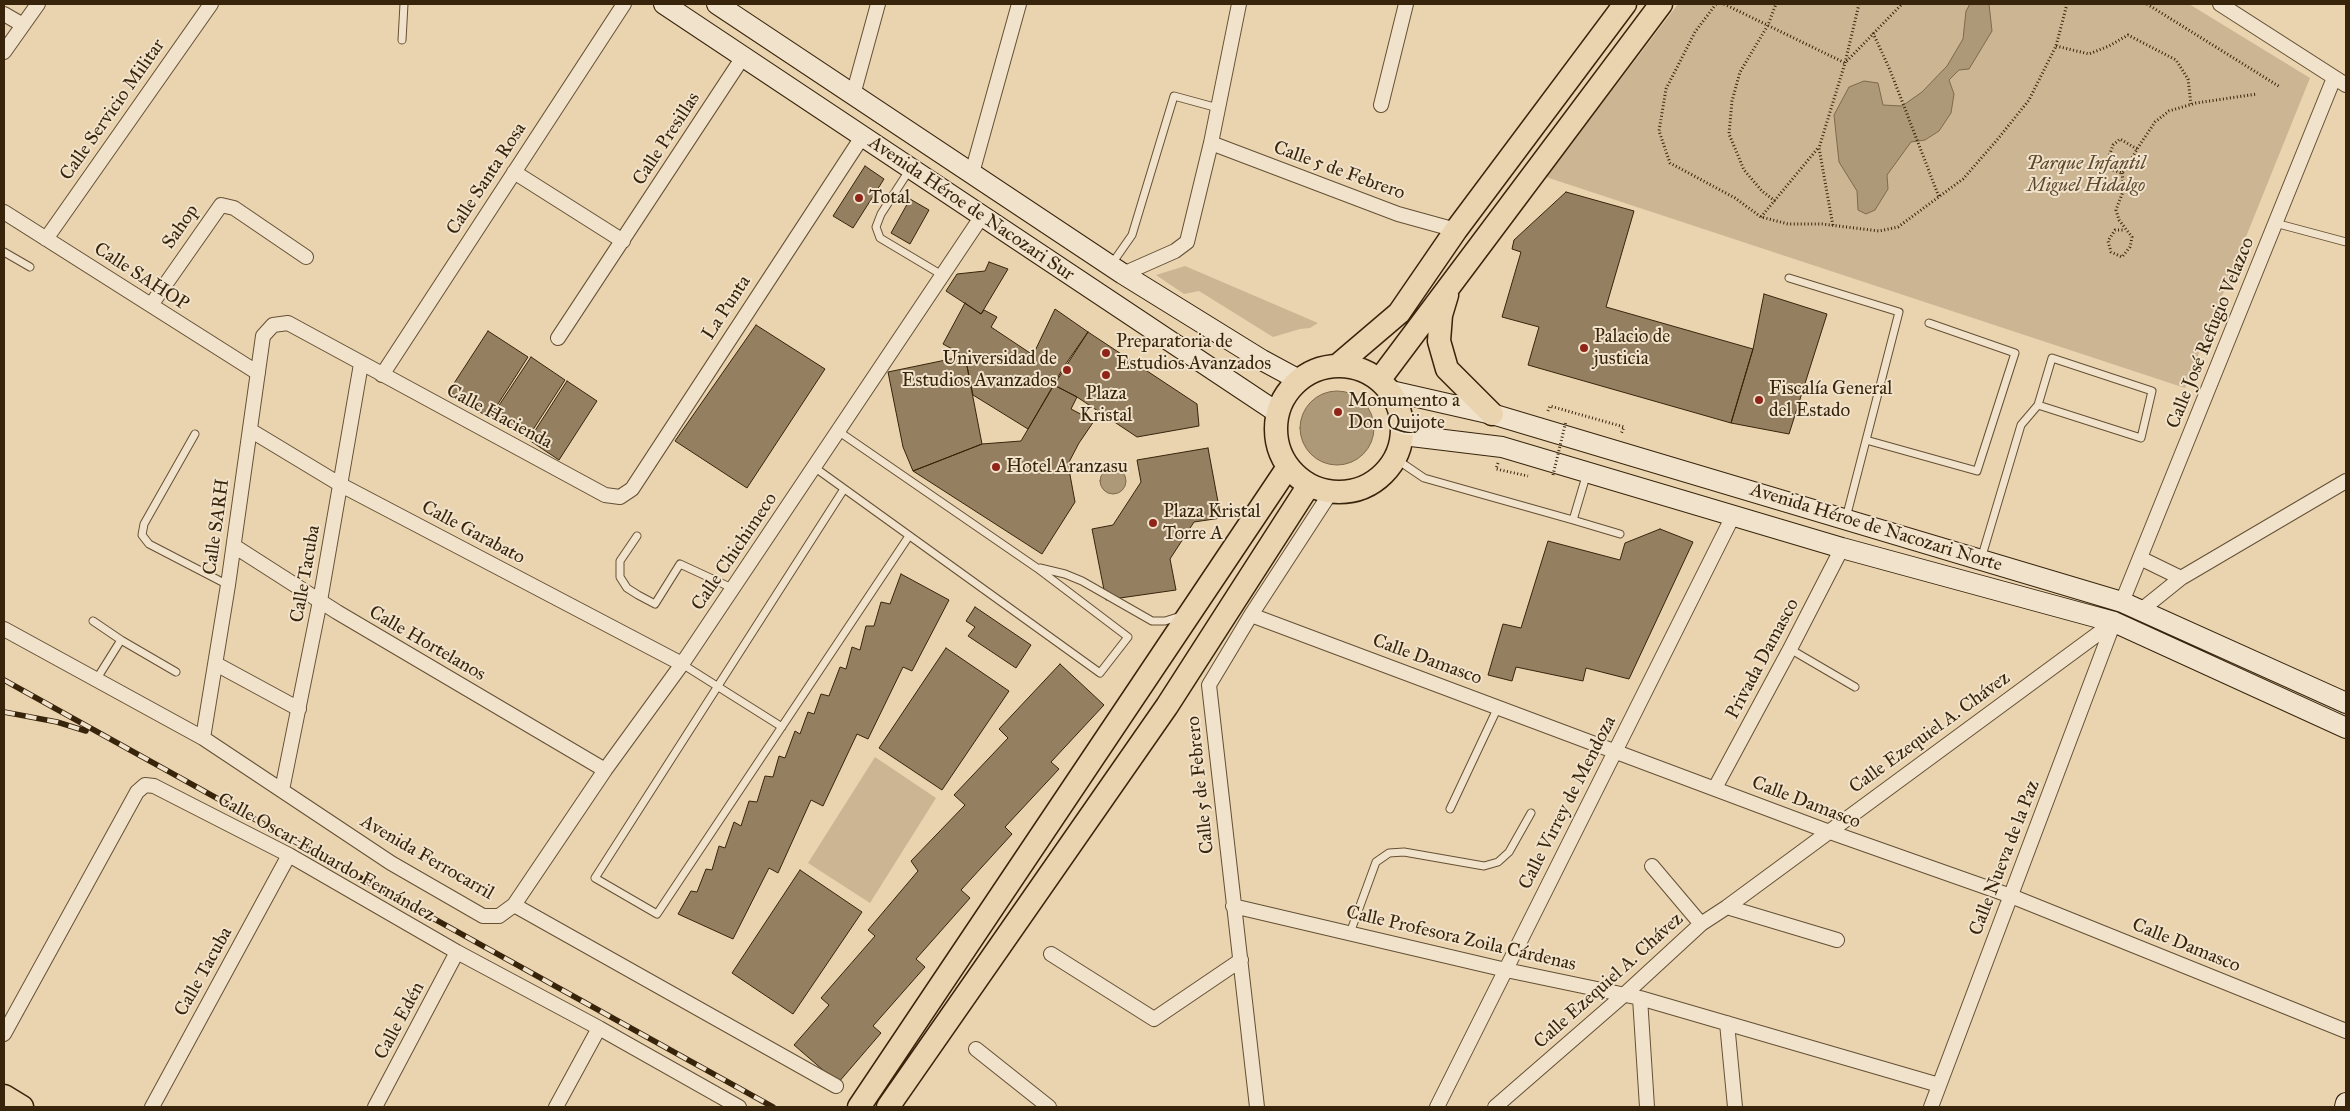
<!DOCTYPE html>
<meta charset="utf-8">
<style>
body{margin:0}
#map{position:relative;width:2350px;height:1111px;overflow:hidden;background:#ead3af;font-family:"IM FELL Great Primer",serif}
canvas{display:block}
.frame{position:absolute;inset:0;border:5px solid #37240b;pointer-events:none}
</style>
<div id="map">
<canvas width="2350" height="1111"></canvas>
<div class="frame"></div>
</div>
<script>
const ctx = document.querySelector('canvas').getContext('2d');
ctx.lineJoin = 'round';
function fillPath(path, color) { ctx.fillStyle = color; ctx.fill(path, 'evenodd'); }
const poly = rows => new Path2D(rows.map(r => 'M' + r).join(''));
function stroke(path, color, width, dash) { ctx.strokeStyle = color; ctx.lineWidth = width; ctx.lineCap = dash ? 'butt' : 'round'; ctx.setLineDash(dash || []); ctx.stroke(path); }
function drawText(font, color, halo, rows, align = 'center') {
  ctx.font = font + ' "IM FELL Great Primer",serif'; ctx.lineWidth = 4; ctx.setLineDash([]); ctx.textBaseline = 'middle'; ctx.strokeStyle = halo; ctx.fillStyle = color; for (const [text, x, y, turn = 0] of rows) {
    ctx.save(); ctx.translate(x, y); ctx.rotate((+turn || 0) * Math.PI / 180); ctx.textAlign = isNaN(turn) ? turn : align; if (halo) ctx.strokeText(text, 0, 0); ctx.fillText(text, 0, 0); ctx.restore();
  }
}
fillPath(poly([
 [1678,4,2189,4,2310,78,2185,388,1546,177],
 [1185,266,1318,323,1310,328,1300,329,1273,337,1199,291,1184,294,1156,275],
 [875,757,936,798,870,903,808,863]
]), '#ccb593');
const water = poly([
 [1970,4,1989,4,1992,31,1969,69,1959,70,1949,80,1954,94,1951,113,1939,131,1925,140,1911,142,1887,175,1888,189,1875,210,1866,214,1858,210,1857,191,1839,162,1834,115,1849,87,1864,81,1878,83,1883,105,1902,106,1922,92,1947,66,1963,39,1966,11,1970,4],
 '1300 428a37 37 0 1 1 74 0a37 37 0 1 1-74 0Z',
 '1100 481a13 13 0 1 1 26 0a13 13 0 1 1-26 0Z'
]);
fillPath(water, '#ad9877');
stroke(water, '#7e6a4c', 1);
const building = poly([
 [865,166,884,179,853,228,833,216,865,166],
 [1566,192,1634,211,1606,307,1753,349,1731,423,1528,365,1539,327,1502,317,1521,252,1512,249,1514,240,1566,192],
 [910,199,929,210,910,244,891,233,910,199],
 [989,262,1008,269,981,314,946,291,957,274,985,271,989,262],
 [1764,294,1827,314,1789,434,1731,423,1753,349,1764,294],
 [965,303,981,314,984,310,997,317,991,327,1033,355,1055,309,1088,332,1065,365,1028,429,973,395,965,356,943,344,965,303],
 [756,325,825,369,747,488,675,441,756,325],
 [488,331,528,357,489,418,449,391,488,331],
 [1088,332,1197,404,1199,426,1137,437,1077,397,1054,385,1088,332],
 [965,356,982,444,913,471,903,447,888,372,965,356],
 [531,357,565,380,527,439,492,416,531,357],
 [567,381,597,401,559,460,529,440,567,381],
 [1054,385,1077,397,1071,409,1094,421,1079,443,1068,464,1075,502,1042,554,913,471,982,444,1021,441,1054,385],
 [1208,448,1221,518,1194,522,1170,559,1176,590,1106,600,1092,529,1113,525,1141,482,1137,460,1208,448],
 [1660,529,1693,542,1629,679,1586,668,1583,681,1516,667,1512,681,1488,675,1503,624,1521,628,1548,541,1620,560,1625,543,1660,529],
 [901,574,949,600,912,671,903,667,868,739,857,734,823,806,811,800,778,873,769,868,733,939,678,914,691,891,697,892,706,869,712,870,719,846,725,848,734,822,741,826,749,801,757,802,765,776,773,777,779,756,785,758,795,731,800,734,808,712,814,714,821,694,829,696,840,667,846,669,852,647,860,650,866,626,874,626,881,602,890,604,901,574],
 [975,607,1031,645,1016,668,968,636,975,627,966,621,975,607],
 [946,648,1009,691,942,790,879,748,946,648],
 [1060,664,1104,705,1051,762,1059,769,1005,827,1012,834,961,890,970,898,916,959,925,967,873,1026,881,1033,838,1083,794,1045,829,1005,821,998,875,936,868,930,918,871,911,861,965,805,954,795,1008,738,999,729,1060,664],
 [800,870,862,912,793,1014,732,973,800,870]
]);
fillPath(building, '#947f60');
stroke(building, '#37240b', 1);
const service = poly([
 [402,40,404,4],
 [910,169,881,214,876,227,880,238,942,275],
 [2275,223,2346,242],
 [4,252,30,267],
 [1111,265,1132,235,1174,96,1218,108],
 [1789,278,1899,312,1846,518],
 [195,434,144,524,142,535,149,544,228,585],
 [1866,440,1977,471,2015,353,1929,323],
 [1396,459,1424,478,1573,520],
 [814,467,1100,673,1128,637,1037,568,838,431],
 [1587,473,1573,520,1620,534],
 [844,489,595,878,657,914,909,536],
 [637,536,620,561,620,577,627,588,638,595,655,604,680,564,732,588],
 [1981,559,2021,425,2038,405,2052,358,2152,391,2141,438,2038,405],
 [1040,568,1065,574,1082,581,1152,621,1165,621,1181,616],
 [93,621,121,640,96,680],
 [121,640,176,672],
 [1790,649,1855,687],
 [682,664,782,727],
 [1450,809,1498,707],
 [1350,933,1376,862,1389,853,1404,852,1484,866,1498,862,1509,852,1531,813]
]);
const minor = poly([
 [2220,4,2346,85],
 [4,14,23,25],
 [4,52,38,4],
 [853,95,878,4],
 [1381,105,1406,4],
 [1211,143,1398,214,1456,230],
 [514,172,623,241],
 [972,173,1019,4],
 [4,212,258,373],
 [46,239,211,4],
 [1123,274,1175,251,1187,242,1211,143,1239,4],
 [151,305,221,205,234,208,306,257],
 [558,338,743,57],
 [382,375,624,4],
 [250,430,341,485,682,664],
 [234,546,337,612,605,770],
 [2140,558,2181,578],
 [2122,602,2334,78],
 [2140,611,2181,578,2346,481],
 [1251,615,1827,831,2011,896,2346,1031],
 [4,629,203,738,391,863,483,916,499,916,514,905,605,770,682,664,982,216],
 [216,664,299,709],
 [203,738,228,585,263,336,273,325,288,323,605,495,620,497,632,489,862,137],
 [1715,788,1790,649,1842,548],
 [282,790,320,601,361,364],
 [1652,866,1701,924],
 [514,905,836,1086],
 [1233,906,1506,970,1640,998,1939,1085],
 [1727,907,1837,940],
 [1051,954,1154,1019,1241,960],
 [1640,998,1647,1107],
 [1727,1023,1735,1107],
 [4,1034,137,792,145,785,154,786,289,855,457,952,599,1028,739,1107],
 [976,1049,1049,1107],
 [152,1107,289,855],
 [375,1107,457,952],
 [556,1107,599,1028],
 [1257,1107,1209,685,1251,615,1331,492],
 [1437,1107,1733,516],
 [1495,1107,1625,994,1701,924,1727,907,2114,622],
 [1931,1107,2114,622]
]);
const secondary = poly([
 [664,4,1278,413],
 [717,4,1123,274,1262,360,1299,380],
 [1391,391,1492,414,2122,602,2346,703],
 [1403,435,1502,447,1842,548,2114,622,2346,728],
 [2345,1107,2346,1103]
]);
const primary = poly([
 [1447,295,1441,315,1439,341,1447,369,1492,414],
 [1338,365,1399,313,1456,230,1625,4],
 '1276 429a63 63 0 1 1 126 0a63 63 0 1 1-126 0Z',
 [1380,379,1661,4],
 [4,1096,22,1107],
 [859,1107,1288,467],
 [888,1107,1167,706,1309,485]
]);
stroke(service, '#645034', 9);
stroke(minor, '#645034', 16);
stroke(secondary, '#37240b', 22);
stroke(primary, '#37240b', 25);
stroke(poly([
 [1716,4,1695,32,1666,89,1659,131,1670,163,1735,198,1761,217,1788,224,1822,224,1879,231,1898,227,1963,179,1997,140,2029,100,2056,46,2067,4],
 [1724,4,1845,63,1819,148,1833,226],
 [1859,4,1845,63,1902,4],
 [2147,4,2280,87],
 [1873,33,1890,70,1939,197],
 [2056,46,2089,54,2109,46,2128,35,2176,60,2188,79,2191,104],
 [2137,149,2120,139,2113,145,2108,159,2113,170,2122,173,2126,169,2137,149,2155,122,2169,111,2196,103,2257,94],
 [2122,173,2124,189,2116,210,2119,220,2132,237,2130,247,2122,257,2111,252,2108,241,2115,230,2125,230],
 [1775,201,1762,191,1744,170,1729,134,1732,101,1740,72,1768,25,1776,4],
 [1761,217,1818,148],
 [1548,411,1550,406,1624,427,1621,434],
 [1498,463,1496,469,1528,476]
]), '#37240b', 3, [1, 2.5]);
stroke(service, '#f1e2cb', 7);
stroke(minor, '#f1e2cb', 14);
stroke(secondary, '#f1e2cb', 20);
stroke(primary, '#ead3af', 22);
const rail = poly([
 [4,680,773,1107],
 [4,712,57,722,86,731]
]);
stroke(rail, '#37240b', 5.5);
stroke(rail, '#f1e2cb', 4, [11]);
stroke(poly([
 [1553,475,1566,421]
]), '#37240b', 3, [1, 2.5]);
for (const [x, y, r, color] of [
 [859,198,5,"#8f2418"],
 [1584,348,5,"#8f2418"],
 [1106,353,5,"#8f2418"],
 [1067,370,5,"#8f2418"],
 [1106,375,5,"#8f2418"],
 [1759,400,5,"#8f2418"],
 [1338,412,5,"#8f2418"],
 [996,467,5,"#8f2418"],
 [1153,523,5,"#8f2418"]
]) { const dot = new Path2D(); dot.arc(x, y, r, 0, 2 * Math.PI); ctx.fillStyle = color; ctx.fill(dot); stroke(dot, '#f1e2cb', 2); }
drawText('19px', '#37240b', '#f1e2cb', [
 ["Calle Servicio Militar",113,110,-55],
 ["Calle Presillas",667,139,-57],
 ["Calle 5 de Febrero",1339,171,20],
 ["Calle Santa Rosa",487,179,-57],
 ["Avenida Héroe de Nacozari Sur",971,209,34],
 ["Sahop",181,227,-55],
 ["Calle SAHOP",141,277,33],
 ["La Punta",727,308,-57],
 ["Calle José Refugio Velazco",2211,333,-68],
 ["Calle Hacienda",499,417,28],
 ["Calle SARH",217,527,-82],
 ["Avenida Héroe de Nacozari Norte",1876,528,17],
 ["Calle Garabato",473,533,28],
 ["Calle Chichimeco",735,552,-56],
 ["Calle Tacuba",306,574,-80],
 ["Calle Hortelanos",427,644,30],
 ["Privada Damasco",1763,659,-62],
 ["Calle Damasco",1427,660,20],
 ["Calle Ezequiel A. Chávez",1930,733,-36],
 ["Calle 5 de Febrero",1201,785,-96],
 ["Calle Virrey de Mendoza",1568,803,-63],
 ["Calle Damasco",1806,803,21],
 ["Calle Oscar Eduardo Fernández",326,858,29],
 ["Avenida Ferrocarril",427,858,30],
 ["Calle Nueva de la Paz",2005,858,-69],
 ["Calle Profesora Zoila Cárdenas",1461,939,13],
 ["Calle Damasco",2186,946,22],
 ["Calle Tacuba",204,972,-61],
 ["Calle Ezequiel A. Chávez",1609,981,-42],
 ["Calle Edén",400,1021,-62]
]);
drawText('italic 19px', '#5c482d', '#f1e2cb', [
 ["Parque Infantil",2086,164],
 ["Miguel Hidalgo",2086,186]
]);
drawText('19px', '#37240b', '#f1e2cb', [
 ["Total",869,198],
 ["Palacio de",1594,337],
 ["justicia",1594,359],
 ["Preparatoria de",1116,342],
 ["Estudios Avanzados",1116,364],
 ["Universidad de",1057,359,"right"],
 ["Estudios Avanzados",1057,381,"right"],
 ["Fiscalía General",1769,389],
 ["del Estado",1769,411],
 ["Plaza",1106,394,"center"],
 ["Kristal",1106,416,"center"],
 ["Monumento a",1348,401],
 ["Don Quijote",1348,423],
 ["Hotel Aranzasu",1006,467],
 ["Plaza Kristal",1163,512],
 ["Torre A",1163,534]
], 'left');
</script>
